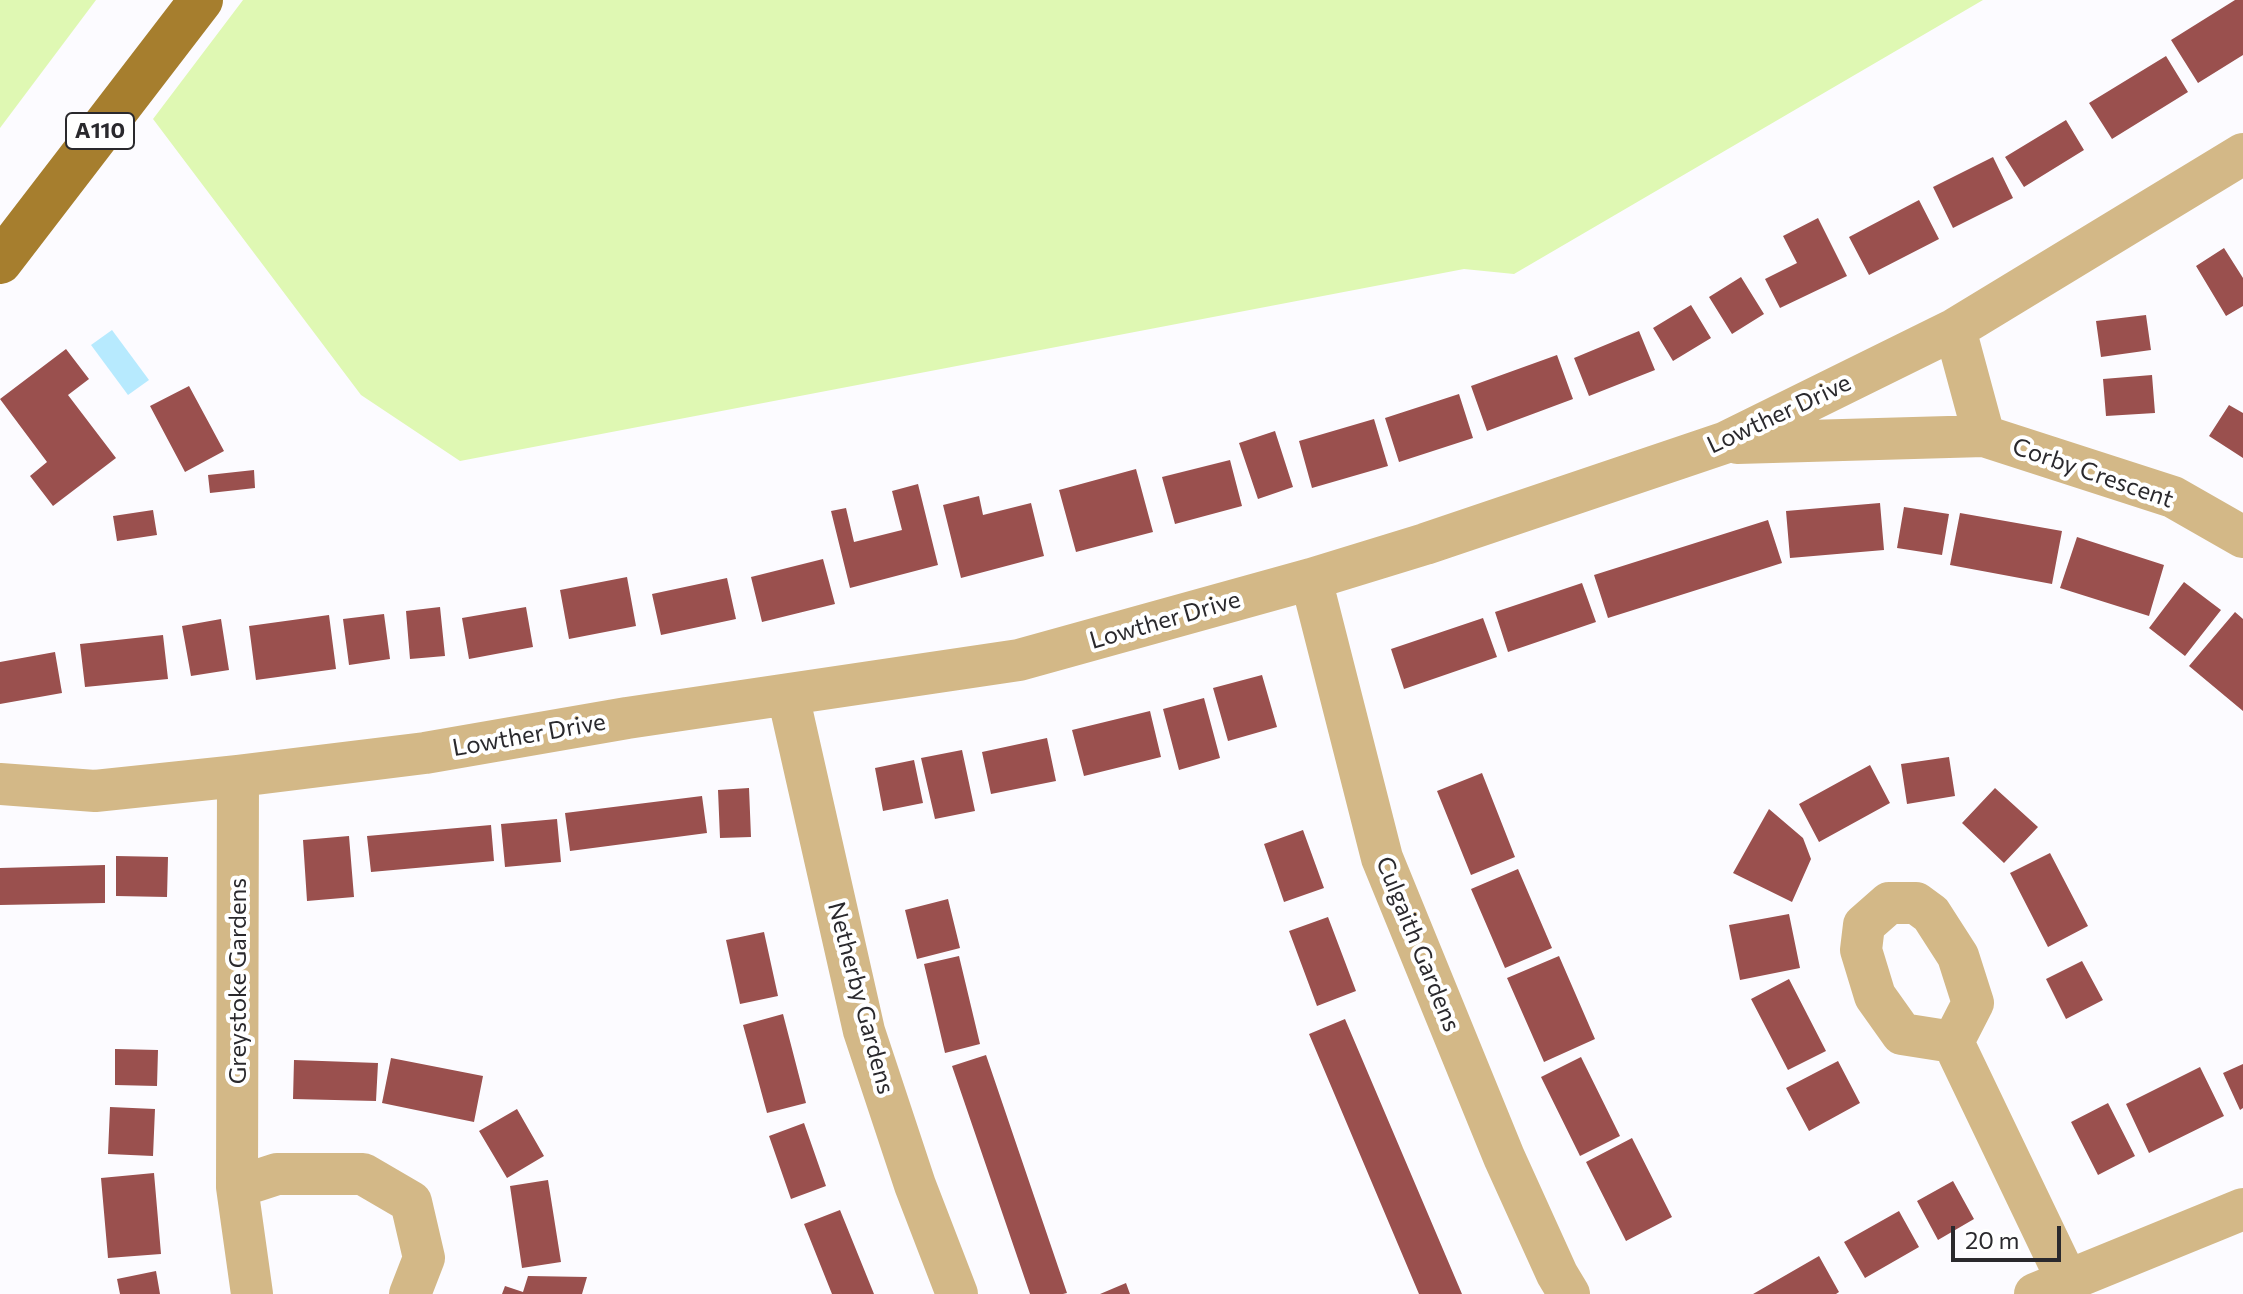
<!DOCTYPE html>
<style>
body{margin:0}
#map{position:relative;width:2243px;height:1294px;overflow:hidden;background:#fcfbff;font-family:Commissioner,sans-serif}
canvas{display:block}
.scale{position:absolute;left:1951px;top:1226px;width:110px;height:36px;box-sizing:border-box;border:4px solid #2a292d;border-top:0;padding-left:10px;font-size:24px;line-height:28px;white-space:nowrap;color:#2a292d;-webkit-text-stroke:6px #fff;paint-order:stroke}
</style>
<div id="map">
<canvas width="2243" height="1294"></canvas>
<div class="scale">20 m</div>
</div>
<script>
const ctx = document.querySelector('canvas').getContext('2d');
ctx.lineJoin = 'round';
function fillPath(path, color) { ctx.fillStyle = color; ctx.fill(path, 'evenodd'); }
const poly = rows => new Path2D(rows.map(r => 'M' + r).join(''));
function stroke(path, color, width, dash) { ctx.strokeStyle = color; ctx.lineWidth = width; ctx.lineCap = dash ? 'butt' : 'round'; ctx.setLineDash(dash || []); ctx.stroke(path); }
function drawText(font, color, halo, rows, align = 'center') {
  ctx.font = font + ' Commissioner,sans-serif'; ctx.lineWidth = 8; ctx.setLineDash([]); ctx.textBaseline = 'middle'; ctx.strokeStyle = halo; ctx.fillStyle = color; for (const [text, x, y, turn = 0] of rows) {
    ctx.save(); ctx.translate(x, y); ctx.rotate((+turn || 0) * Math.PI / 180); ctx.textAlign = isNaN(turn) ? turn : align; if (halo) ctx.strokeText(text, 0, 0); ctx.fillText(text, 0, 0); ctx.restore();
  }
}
fillPath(poly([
 [0,0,96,0,0,128],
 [243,0,1983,0,1514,274,1464,269,460,461,361,395,153,119]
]), '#dff8b3');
fillPath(poly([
 [112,330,149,380,128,395,91,345]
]), '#b7eafe');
fillPath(poly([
 [2235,0,2243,0,2243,55,2198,83,2171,40],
 [2166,56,2188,92,2112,139,2089,103],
 [2066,120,2084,150,2024,187,2005,157],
 [1993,157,2013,198,1953,228,1933,187],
 [1919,200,1939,239,1869,275,1849,237],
 [1818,218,1847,276,1780,308,1765,279,1797,263,1783,236],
 [2224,248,2243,278,2243,306,2226,316,2196,266],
 [1741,277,1764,314,1732,334,1709,297],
 [1691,305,1711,338,1673,361,1653,328],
 [2146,315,2151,350,2101,357,2096,321],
 [1639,331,1655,370,1589,396,1574,358],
 [66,349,89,379,68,395,116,458,53,506,30,476,47,462,0,399],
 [1557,355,1573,399,1487,431,1471,386],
 [2152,375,2155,413,2106,416,2103,379],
 [189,386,224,451,185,472,150,406],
 [1459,394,1473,438,1399,462,1385,418],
 [2229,405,2243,413,2243,458,2209,436],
 [1374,419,1388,466,1312,488,1299,441],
 [1275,431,1293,487,1258,499,1239,443],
 [1230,460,1242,506,1175,524,1162,477],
 [1136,469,1153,532,1076,552,1059,490],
 [254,470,255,488,210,493,208,475],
 [918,484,938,565,850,588,831,511,846,508,854,542,902,530,892,491],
 [979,496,983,515,1031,503,1044,556,961,578,943,505],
 [1880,503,1884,550,1790,558,1786,511],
 [1904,507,1949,514,1942,555,1897,548],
 [153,510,157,535,117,541,113,516],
 [1960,513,2062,531,2052,584,1950,565],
 [1768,520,1782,563,1608,618,1594,575],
 [2077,537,2164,565,2149,616,2060,588],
 [823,559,835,604,762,622,751,577],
 [627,577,636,626,569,639,560,590],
 [727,578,736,619,661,635,652,594],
 [2184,582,2221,610,2185,656,2149,628],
 [1582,583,1596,622,1508,652,1495,612],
 [440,607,445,656,410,659,406,611],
 [526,607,533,647,469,659,462,618],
 [2235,612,2243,619,2243,711,2189,666],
 [384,614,390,659,349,665,343,619],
 [329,615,336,669,256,680,249,626],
 [1483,618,1497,657,1404,689,1391,649],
 [221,619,229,670,191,676,182,626],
 [163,635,168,679,85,687,80,644],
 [55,652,62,693,0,704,0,662],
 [1262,675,1277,727,1228,741,1213,688],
 [1204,698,1220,758,1179,770,1163,709],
 [1150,711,1161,757,1084,776,1072,730],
 [1047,738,1056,781,991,794,982,752],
 [962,750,975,811,935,819,921,758],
 [1949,757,1955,796,1907,804,1901,764],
 [914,760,923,803,883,811,875,768],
 [1870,765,1890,803,1819,842,1799,804],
 [1482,773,1515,857,1471,875,1437,791],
 [749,788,751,837,720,838,718,790],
 [1995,788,2038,827,2004,863,1962,823],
 [702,796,707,833,570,851,565,813],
 [1769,809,1803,838,1811,859,1792,902,1733,873],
 [557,819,561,862,505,867,501,824],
 [491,825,494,861,371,872,367,836],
 [1303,830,1324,888,1284,902,1264,844],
 [349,836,354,897,307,901,303,840],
 [2050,853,2088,926,2048,947,2010,873],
 [116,856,168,857,167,897,116,896],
 [105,865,105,903,0,905,0,868],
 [1518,869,1552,948,1505,968,1471,889],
 [948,899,960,948,917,959,905,910],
 [1789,914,1800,968,1740,980,1729,925],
 [1328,917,1356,991,1317,1006,1289,931],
 [764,932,778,996,740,1004,726,940],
 [959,956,980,1044,945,1053,924,964],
 [1559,956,1595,1039,1544,1062,1507,978],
 [2082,961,2103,1000,2066,1019,2046,979],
 [1789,979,1826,1051,1788,1070,1751,999],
 [783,1014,806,1103,767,1113,743,1025],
 [1345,1019,1462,1294,1419,1294,1309,1034],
 [115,1049,158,1050,157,1086,115,1085],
 [986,1055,1067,1293,1063,1294,1030,1294,952,1066],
 [1581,1057,1620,1136,1580,1156,1541,1077],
 [391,1058,483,1076,474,1122,382,1103],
 [294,1060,378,1063,376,1101,293,1099],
 [1838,1061,1860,1103,1809,1131,1786,1088],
 [2243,1064,2243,1108,2240,1110,2223,1073],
 [2200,1067,2224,1116,2149,1153,2126,1104],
 [2108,1103,2135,1156,2098,1175,2071,1122],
 [110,1107,155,1109,153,1156,108,1154],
 [517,1109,544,1156,507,1178,479,1131],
 [804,1123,826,1186,791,1199,769,1136],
 [1632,1138,1672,1217,1626,1241,1586,1162],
 [154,1173,161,1254,108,1258,101,1178],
 [548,1180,561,1262,522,1268,510,1186],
 [1953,1181,1974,1219,1938,1240,1917,1201],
 [840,1210,874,1294,832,1294,804,1224],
 [1899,1211,1919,1247,1865,1278,1844,1242],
 [1819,1256,1839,1292,1836,1294,1753,1294],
 [156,1271,160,1294,120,1294,117,1279],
 [528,1276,587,1277,582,1294,502,1294,505,1286,523,1292],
 [1126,1283,1130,1294,1100,1294]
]), '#9a504e');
stroke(poly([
 [1955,329,1984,436],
 [1737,443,1984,436,2173,497,2243,537],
 [1311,579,1382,858,1504,1157,1557,1274,1569,1294],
 [788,695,864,1031,915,1185,957,1294],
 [238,776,237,1187,252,1294],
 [0,784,95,791,238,776,425,753,627,718,1019,660,1311,579,1425,544,1724,443,1955,329,2243,154],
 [1953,1042,1973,1003,1958,956,1931,914,1916,903,1889,903,1864,925,1861,950,1875,996,1902,1034,1953,1042,2067,1280],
 [237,1187,277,1174,363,1174,411,1202,424,1258,410,1294],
 [2035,1294,2243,1209]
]), '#d3b887', 42);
stroke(poly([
 [0,262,201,0]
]), '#a67e2e', 44);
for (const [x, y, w] of [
 [100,131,68]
]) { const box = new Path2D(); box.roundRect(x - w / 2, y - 18, w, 36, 6); ctx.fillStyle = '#fff'; ctx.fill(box); stroke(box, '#2a292d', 2); }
drawText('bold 22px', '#2a292d', null, [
 ["A110",100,131]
]);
drawText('24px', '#2a292d', '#fff', [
 ["Lowther Drive",1779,414,-25],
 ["Corby Crescent",2093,473,19],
 ["Lowther Drive",1165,620,-16],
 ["Lowther Drive",529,735,-10],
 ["Culgaith Gardens",1418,944,68],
 ["Greystoke Gardens",238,981,-90],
 ["Netherby Gardens",861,998,75]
]);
</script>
